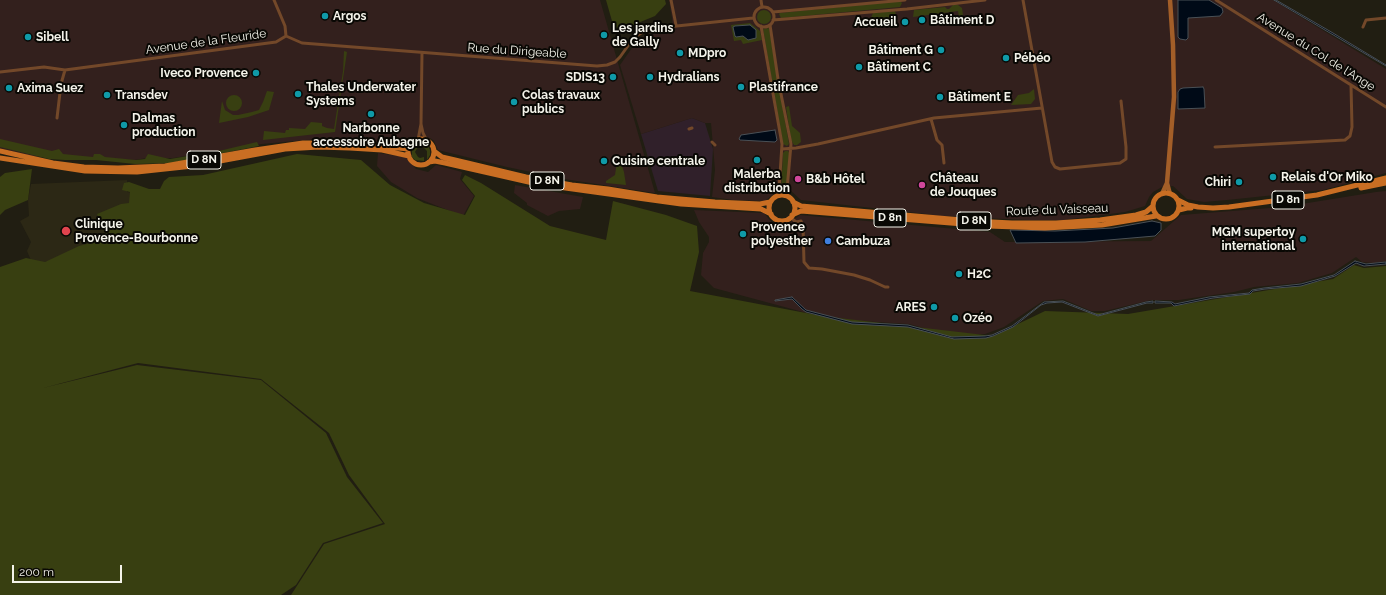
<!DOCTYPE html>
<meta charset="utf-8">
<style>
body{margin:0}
#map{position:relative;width:1386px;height:595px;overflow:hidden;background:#211e12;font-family:Raleway,sans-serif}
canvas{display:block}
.scale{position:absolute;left:12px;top:565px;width:110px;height:18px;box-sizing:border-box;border:2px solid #f4f3ea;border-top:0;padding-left:5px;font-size:12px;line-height:14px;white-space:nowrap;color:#f4f3ea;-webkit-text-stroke:3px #090804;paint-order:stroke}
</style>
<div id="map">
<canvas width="1386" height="595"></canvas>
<div class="scale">200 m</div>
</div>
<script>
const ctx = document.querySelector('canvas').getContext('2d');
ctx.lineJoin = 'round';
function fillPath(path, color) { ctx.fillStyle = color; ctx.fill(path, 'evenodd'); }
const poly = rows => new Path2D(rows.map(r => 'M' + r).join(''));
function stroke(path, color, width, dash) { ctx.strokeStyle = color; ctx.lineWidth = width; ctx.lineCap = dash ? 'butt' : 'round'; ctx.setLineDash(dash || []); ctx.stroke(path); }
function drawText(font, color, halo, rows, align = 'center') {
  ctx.font = font + ' Raleway,sans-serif'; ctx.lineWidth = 4; ctx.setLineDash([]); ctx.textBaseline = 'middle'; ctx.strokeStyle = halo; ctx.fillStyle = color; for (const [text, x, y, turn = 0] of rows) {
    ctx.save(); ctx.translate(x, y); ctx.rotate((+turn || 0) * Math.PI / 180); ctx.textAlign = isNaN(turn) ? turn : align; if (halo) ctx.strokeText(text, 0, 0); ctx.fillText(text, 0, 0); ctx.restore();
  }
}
fillPath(poly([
 [692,118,705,123,713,149,710,196,658,191,641,134]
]), '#30202a');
fillPath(poly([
 [0,0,600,0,655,193,564,179,507,167,438,150,434,141,430,138,409,140,400,145,346,139,306,140,262,144,173,158,147,158,135,160,42,157,31,156,0,148],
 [669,0,1273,0,1386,69,1386,173,1323,190,1227,200,1204,202,1187,199,1173,186,1162,187,1153,192,1149,197,1145,206,1125,212,1064,220,1028,220,940,216,926,214,801,200,790,190,777,191,765,201,733,200,712,197,715,170,711,123,705,123,692,118,641,134,620,65,639,38,658,31,673,30,672,18],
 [378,153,406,157,416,169,428,172,436,165,462,172,460,179,474,196,463,216,417,198,391,182,377,166],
 [515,185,583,197,580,209,559,211,548,216,527,205,527,203,514,193],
 [1386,191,1386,261,1374,263,1362,262,1356,257,1332,273,1298,283,1254,287,1234,292,1179,300,1151,300,1105,311,1091,311,1063,299,1043,301,1004,327,985,334,950,335,909,324,861,321,838,318,803,312,714,288,701,275,703,253,709,242,709,237,699,222,694,210,764,213,774,225,789,223,800,215,990,232,1005,242,1151,241,1181,215,1283,207,1376,192]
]), '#33201d');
fillPath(poly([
 [127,180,127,192,135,193,111,241,94,250,33,265,27,251,31,242,20,221,29,216,28,200,31,184]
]), '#2c2815');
fillPath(poly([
 [606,0,665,0,666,4,655,16,628,27,614,28],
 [900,1,902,3,900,7,781,18,779,14,780,13],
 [953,5,958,5,962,8,963,15,961,16,963,23,960,23,958,11,913,17,914,10,945,7,947,9,949,9],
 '757 17a7 7 0 1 1 14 0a7 7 0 1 1-14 0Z',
 [895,11,897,18,870,20,873,13],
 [750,23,760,31,762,40,743,44,741,40,734,41,731,25],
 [769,28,789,144,787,146,783,144,763,29],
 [344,51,347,52,335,132,263,140,264,131,285,133,286,130,289,130,289,128,305,129,311,122,322,123,322,126,327,128,334,129,343,71],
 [1034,89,1035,99,1031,104,1011,105,1018,95,1029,93],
 [267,91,274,92,269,110,248,117,219,123,222,101,225,110,233,115,238,115,252,112,259,110,263,102],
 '226 103a8 8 0 1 1 16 0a8 8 0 1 1-16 0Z',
 [789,106,792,126,800,133,801,142,797,145,794,145,791,140,786,107],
 [0,139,52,151,59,149,63,154,93,157,94,154,100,154,105,157,136,160,145,159,148,154,170,159,223,150,257,142,259,146,172,163,135,164,96,160,65,160,49,159,0,147],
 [417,143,425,143,428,146,430,150,430,155,427,160,427,151,423,147,418,147,415,152,418,157,420,158,424,157,424,161,415,160,412,157,412,149],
 [785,151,788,151,790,154,786,189,785,191,781,191,783,153],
 [297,154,361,160,390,185,424,203,465,215,475,196,462,180,465,175,481,183,550,226,606,240,613,201,666,215,697,226,699,252,690,291,822,316,993,336,1045,311,1128,314,1333,279,1354,265,1364,268,1386,266,1386,595,291,595,324,544,385,524,349,475,329,433,261,379,138,363,43,388,137,365,261,380,326,433,347,477,383,523,323,543,296,585,281,595,0,595,0,267,26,258,45,262,79,246,95,242,106,237,97,214,121,204,129,203,130,192,122,190,124,183,129,182,149,189,160,189,164,181,169,177,203,175],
 [618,155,624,172,626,185,606,183,606,181,615,175],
 [32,169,28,200,5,210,0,215,0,177,5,173]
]), '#383f11');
const water = poly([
 [1178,0,1209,0,1222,8,1223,12,1220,16,1188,18,1188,38,1186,40,1180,39,1178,37,1178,0],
 [1274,0,1276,0,1333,33,1386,65,1386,66,1274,0],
 [750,25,756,30,756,38,748,40,743,36,736,37,735,36,733,27,735,26,750,25],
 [1203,87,1204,89,1205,108,1178,109,1178,92,1180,89,1183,88,1203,87],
 [775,130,777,140,775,142,740,140,739,139,741,135,775,130],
 [1152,221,1161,223,1161,230,1155,236,1085,242,1016,243,1010,230,1055,231,1113,228,1152,221],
 [1355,261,1366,264,1386,262,1386,264,1364,266,1356,263,1335,276,1301,286,1265,289,1253,291,1250,294,1213,298,1174,306,1171,303,1155,303,1155,301,1172,302,1175,304,1209,297,1249,293,1252,290,1264,288,1301,284,1334,275,1355,261],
 [792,297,806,310,852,322,908,325,952,337,985,336,992,335,1012,326,1044,302,1063,301,1098,315,1146,302,1153,301,1153,303,1147,303,1098,316,1062,302,1047,303,1041,305,1013,327,993,336,986,338,954,339,908,327,852,324,806,312,802,309,792,299,775,301,775,300,792,297]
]);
fillPath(water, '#000a17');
stroke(water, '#495056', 1);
stroke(poly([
 [274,0,285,26,286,36],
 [671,0,676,25],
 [761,0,762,7],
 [1023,0,1052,162,1055,167,1060,169,1120,163,1126,159,1126,147,1121,101],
 [1216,0,1386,107],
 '754 17a10 10 0 1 1 20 0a10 10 0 1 1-20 0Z',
 [773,12,905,0],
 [773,20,907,9,985,0],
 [770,25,778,79,791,144,787,190,788,197],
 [761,26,782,144,779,190,775,197],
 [1363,27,1366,20,1386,18],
 [286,36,302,43,597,66,607,65,615,62,620,57,630,43,638,35,648,29,753,18],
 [0,72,44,67,65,70],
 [57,118,61,84,65,70,276,42,286,36],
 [931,119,937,140,942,145,944,163],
 [421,124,422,53],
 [689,129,692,128],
 [418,140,421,124,423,133,427,141],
 [712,142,715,145],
 [1215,147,1345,140,1350,136,1352,127,1351,85],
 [782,149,796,148,818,144,934,118,1042,108],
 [790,217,796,222,801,221,803,227,804,262,809,268,822,269,854,275,870,280,885,287,888,287]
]), '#734829', 3);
stroke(poly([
 [1167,183,1170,194],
 [1162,194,1167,183,1174,97,1173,45,1170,0]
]), '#a35e28', 4.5);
stroke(poly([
 '408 152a13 13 0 1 1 26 0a13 13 0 1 1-26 0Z',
 [0,151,53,163,84,167,118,168,165,166,255,150,303,143,345,143,409,149],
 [434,151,442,157,455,160,526,177,572,185,608,189,657,197,715,202,760,204,770,202],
 [0,158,85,171,137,172,193,166,285,149,319,147,350,148,382,150,409,156],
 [429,162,435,161,445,163,533,183,551,186,681,204,761,209,771,214],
 [1361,188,1386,183],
 '1153 206a13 13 0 1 1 26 0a13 13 0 1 1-26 0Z',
 '769 208a13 13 0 1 1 26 0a13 13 0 1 1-26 0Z',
 [1178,200,1188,205,1198,207,1213,208,1229,207,1317,195,1386,178],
 [793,202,801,206,973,221,1012,223,1056,223,1100,220,1136,215,1146,212,1153,206],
 [1179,210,1187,208,1191,208],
 [792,215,801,211,988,226,1045,228,1102,225,1156,216]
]), '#c96e23', 5);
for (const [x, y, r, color] of [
 [325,16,4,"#0f9aa8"],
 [922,20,4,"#0f9aa8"],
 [905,22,4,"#0f9aa8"],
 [604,35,4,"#0f9aa8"],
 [28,37,4,"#0f9aa8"],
 [941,50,4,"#0f9aa8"],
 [680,53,4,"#0f9aa8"],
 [1006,58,4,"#0f9aa8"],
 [859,67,4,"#0f9aa8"],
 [256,73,4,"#0f9aa8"],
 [613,77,4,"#0f9aa8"],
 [650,77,4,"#0f9aa8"],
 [741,87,4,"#0f9aa8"],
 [9,88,4,"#0f9aa8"],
 [298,94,4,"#0f9aa8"],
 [107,95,4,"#0f9aa8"],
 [940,97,4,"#0f9aa8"],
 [514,102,4,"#0f9aa8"],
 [371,114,4,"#0f9aa8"],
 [124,125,4,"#0f9aa8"],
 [757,160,4,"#0f9aa8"],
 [604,161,4,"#0f9aa8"],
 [1273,177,4,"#0f9aa8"],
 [798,179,4,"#d1479c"],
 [1239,182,4,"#0f9aa8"],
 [922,185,4,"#d1479c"],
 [66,231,5,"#e0444e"],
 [743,234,4,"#0f9aa8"],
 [1303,239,4,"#0f9aa8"],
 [828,241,4,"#3f7fe0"],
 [959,274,4,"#0f9aa8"],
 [934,307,4,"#0f9aa8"],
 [955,318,4,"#0f9aa8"]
]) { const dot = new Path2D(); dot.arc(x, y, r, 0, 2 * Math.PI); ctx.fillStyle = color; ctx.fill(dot); stroke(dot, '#090804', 1.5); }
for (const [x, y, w] of [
 [204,160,34],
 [547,181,34],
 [1288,200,32],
 [890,218,32],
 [974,221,34]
]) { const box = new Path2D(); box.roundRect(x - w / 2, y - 9, w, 18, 3); ctx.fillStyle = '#090804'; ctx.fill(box); stroke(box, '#f4f3ea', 1); }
drawText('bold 11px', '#f4f3ea', null, [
 ["D 8N",204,160],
 ["D 8N",547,181],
 ["D 8n",1288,200],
 ["D 8n",890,218],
 ["D 8N",974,221]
]);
drawText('bold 12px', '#f4f3ea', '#090804', [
 ["Argos",333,16],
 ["Bâtiment D",930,20],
 ["Accueil",897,22,"right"],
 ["Les jardins",612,28],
 ["de Gally",612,42],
 ["Sibell",36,37],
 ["Bâtiment G",933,50,"right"],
 ["MDpro",688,53],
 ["Pébéo",1014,58],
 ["Bâtiment C",867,67],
 ["Iveco Provence",248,73,"right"],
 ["SDIS13",605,77,"right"],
 ["Hydralians",658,77],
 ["Thales Underwater",306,87],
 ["Systems",306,101],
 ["Plastifrance",749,87],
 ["Axima Suez",17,88],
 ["Transdev",115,95],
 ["Colas travaux",522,95],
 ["publics",522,109],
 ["Bâtiment E",948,97],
 ["Dalmas",132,118],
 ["production",132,132],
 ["Narbonne",371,128,"center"],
 ["accessoire Aubagne",371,142,"center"],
 ["Cuisine centrale",612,161],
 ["Malerba",757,174,"center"],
 ["distribution",757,188,"center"],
 ["Relais d'Or Miko",1281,177],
 ["Château",930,178],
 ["de Jouques",930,192],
 ["B&b Hôtel",806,179],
 ["Chiri",1231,182,"right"],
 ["Clinique",75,224],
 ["Provence-Bourbonne",75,238],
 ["Provence",751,227],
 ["polyesther",751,241],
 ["MGM supertoy",1295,232,"right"],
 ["international",1295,246,"right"],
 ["Cambuza",836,241],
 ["H2C",967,274],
 ["ARES",926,307,"right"],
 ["Ozéo",963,318]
], 'left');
drawText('12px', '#f4f3ea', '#090804', [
 ["Avenue de la Fleuride",206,42,-8],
 ["Rue du Dirigeable",517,51,4],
 ["Avenue du Col de l'Ange",1316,52,32],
 ["Route du Vaisseau",1057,210,-2]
]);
</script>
